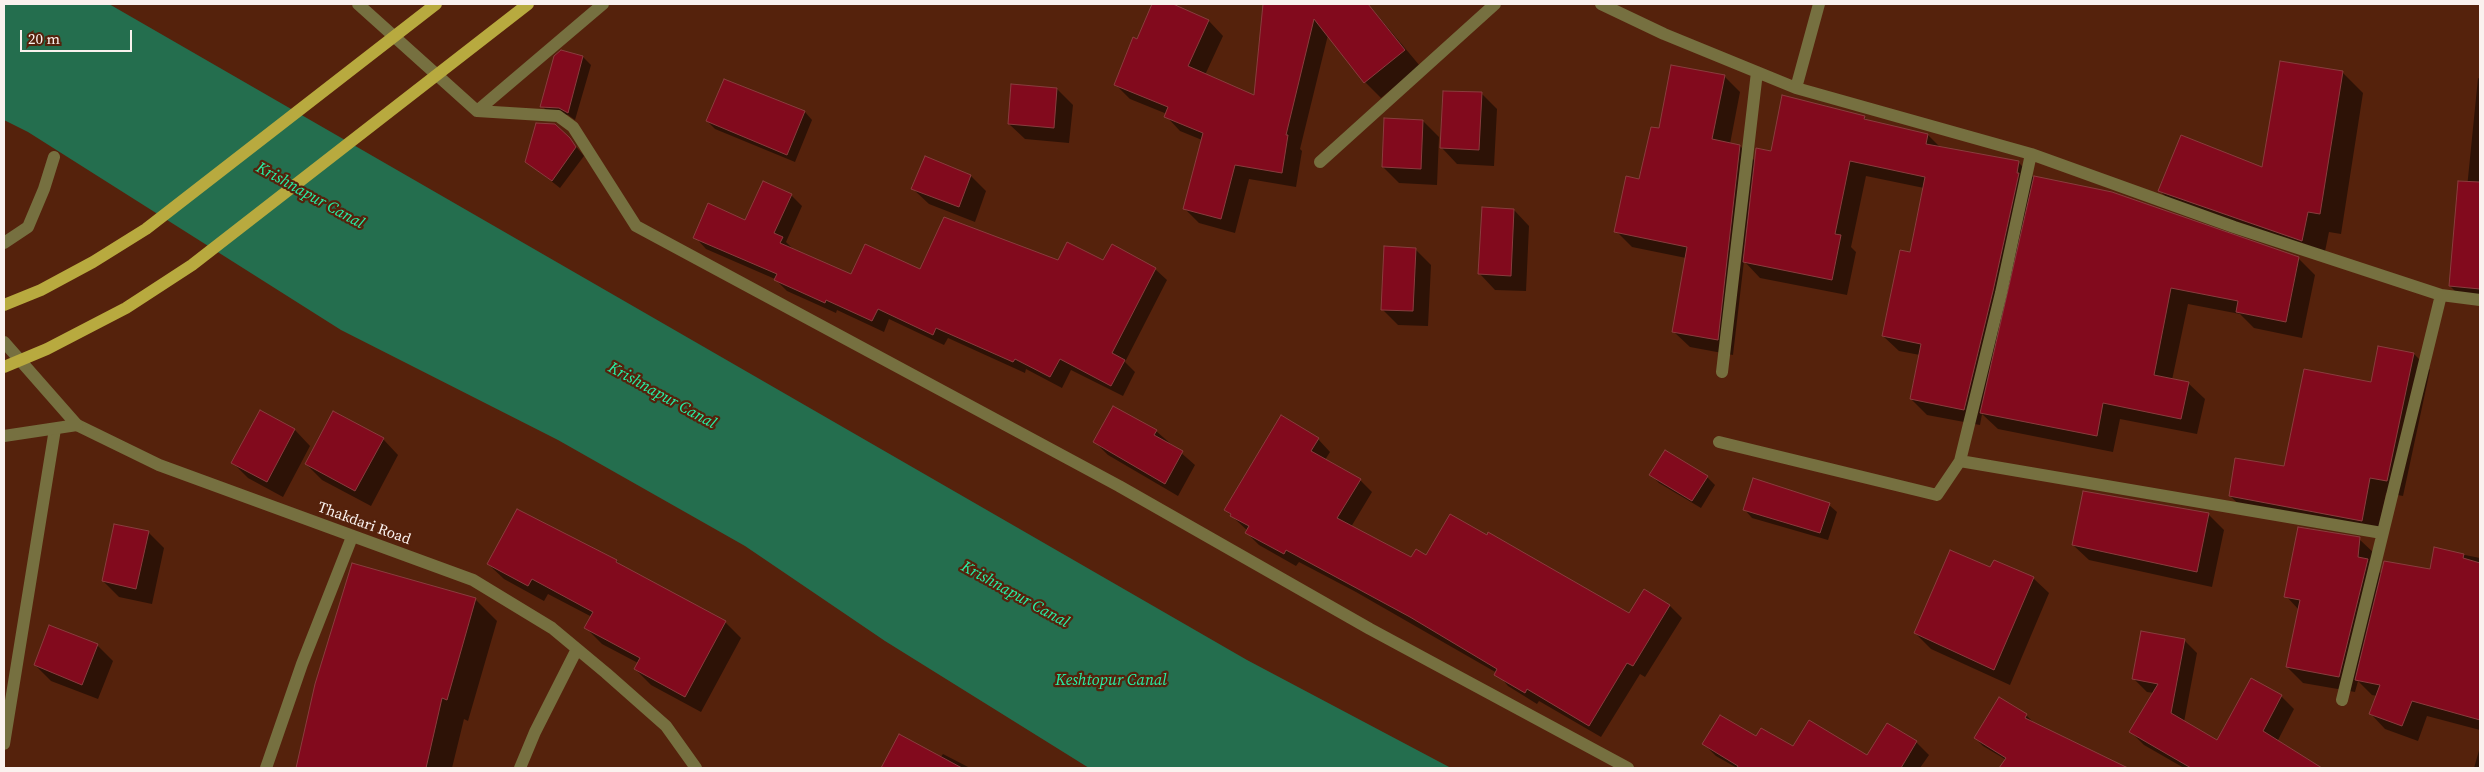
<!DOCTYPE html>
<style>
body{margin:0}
#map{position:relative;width:2484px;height:772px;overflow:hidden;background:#55220c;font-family:"Source Serif 4",serif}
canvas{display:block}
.frame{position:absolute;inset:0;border:5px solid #faf1ee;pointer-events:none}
.scale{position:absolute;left:20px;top:30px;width:112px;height:22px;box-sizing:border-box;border:2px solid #faf1ee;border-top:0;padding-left:6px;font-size:15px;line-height:18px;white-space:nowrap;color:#faf1ee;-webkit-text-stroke:4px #55220c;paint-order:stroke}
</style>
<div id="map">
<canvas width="2484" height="772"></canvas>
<div class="frame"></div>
<div class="scale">20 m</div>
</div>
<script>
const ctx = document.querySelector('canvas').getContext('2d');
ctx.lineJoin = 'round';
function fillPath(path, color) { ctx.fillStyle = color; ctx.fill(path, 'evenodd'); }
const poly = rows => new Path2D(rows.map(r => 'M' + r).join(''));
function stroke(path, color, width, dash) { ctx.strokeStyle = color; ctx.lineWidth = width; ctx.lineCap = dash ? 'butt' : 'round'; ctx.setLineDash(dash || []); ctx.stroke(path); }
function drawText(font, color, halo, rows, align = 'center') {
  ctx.font = font + ' "Source Serif 4",serif'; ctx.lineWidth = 4.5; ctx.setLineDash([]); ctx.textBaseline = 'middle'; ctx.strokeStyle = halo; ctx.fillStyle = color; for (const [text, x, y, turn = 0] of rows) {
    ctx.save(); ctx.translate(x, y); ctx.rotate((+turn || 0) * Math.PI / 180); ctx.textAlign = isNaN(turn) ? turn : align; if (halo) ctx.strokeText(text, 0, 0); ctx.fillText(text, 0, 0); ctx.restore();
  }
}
fillPath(poly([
 [4,4,109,4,1247,660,1451,768,1089,768,885,641,745,546,558,440,341,330,28,132,4,120]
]), '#246e4e');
fillPath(poly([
 [1154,4,1170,4,1209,21,1223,36,1205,75,1255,97,1264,4,1335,4,1329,29,1360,4,1368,4,1420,66,1381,98,1365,82,1328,35,1300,149,1302,151,1296,187,1249,179,1235,233,1199,223,1184,208,1202,140,1180,131,1166,116,1167,114,1130,99,1115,84],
 [561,52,583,57,591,65,575,120,568,115,550,114,542,106],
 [2342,72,2363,93,2341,234,2329,232,2323,261,2181,212,2160,191,2263,168],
 [1724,76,1740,92,1730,144,1740,146,1756,162,1772,153,1864,117,1868,121,1928,135,1940,147,2018,162,2034,178,2298,258,2315,275,2302,338,2254,328,2240,314,2188,304,2172,380,2188,383,2205,399,2197,434,2120,419,2113,452,1998,429,1982,414,1980,425,1927,415,1911,399,1920,355,1899,351,1883,336,1911,253,1924,188,1866,176,1851,247,1856,252,1847,295,1760,278,1744,261,1733,355,1690,347,1674,332,1686,258,1632,247,1616,231,1640,180,1660,130],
 [2478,78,2480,79,2480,303,2466,302,2450,286,2466,198],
 [725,80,805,112,812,120,795,162,715,129,707,121],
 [1057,89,1073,105,1069,143,1025,139,1009,124],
 [1481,93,1497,109,1494,166,1457,164,1442,148],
 [1423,121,1439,137,1437,185,1399,183,1383,167],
 [569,138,584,156,560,188,527,162],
 [971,176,986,191,975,222,929,204,913,189],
 [791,195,802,206,786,242,793,249,851,275,1058,261,1104,262,1155,269,1167,280,1125,362,1135,372,1123,396,1071,370,1062,388,1026,369,1025,373,948,338,944,345,889,319,884,332,837,310,836,313,787,291,775,279,706,249,695,237,746,222],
 [1514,210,1529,226,1526,291,1495,290,1480,274],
 [1415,249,1431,265,1428,326,1398,325,1382,309],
 [2379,348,2414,354,2430,370,2403,496,2386,493,2378,536,2246,511,2230,496,2285,468,2372,384],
 [260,412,295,430,310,446,283,497,248,478,232,462],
 [1156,431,1195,465,1178,496,1108,455,1095,442],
 [383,439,398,455,371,506,322,480,306,464],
 [1318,439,1330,452,1325,460,1360,480,1372,492,1351,527,1412,559,1427,556,1629,615,1670,606,1682,618,1645,677,1640,674,1601,737,1539,701,1537,704,1508,686,1497,673,1356,592,1299,562,1296,566,1259,545,1247,533,1248,531,1225,510],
 [1651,475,1707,477,1715,485,1701,508,1659,483],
 [1829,505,1837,512,1828,540,1752,518,1745,510],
 [517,511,617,561,622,567,725,622,741,638,701,712,651,685,635,669,638,663,602,644,586,628,592,617,548,594,544,601,504,579,488,564],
 [2208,514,2224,530,2212,587,2089,560,2073,545],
 [148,532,164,548,152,604,119,597,103,581],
 [2359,539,2375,554,2374,566,2382,575,2431,570,2435,549,2480,558,2480,730,2427,716,2418,741,2385,729,2370,713,2377,696,2372,695,2358,681,2355,692,2303,683,2287,667,2299,610,2286,596],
 [1991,569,2033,578,2049,593,2010,685,1931,649,1915,633],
 [475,599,497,621,468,721,464,719,452,768,297,768,317,684],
 [2184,640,2197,653,2184,722,2218,742,2251,680,2281,696,2294,709,2277,742,2319,768,2184,768,2144,745,2131,732,2154,693,2147,692,2134,679],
 [97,645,113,661,98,699,51,681,35,665],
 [2026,715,2034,723,2125,768,2041,766,2020,768,1983,746,1975,738],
 [1887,725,1916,742,1929,755,1920,768,1737,768,1716,756,1704,744,1756,738,1794,748,1867,757],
 [900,736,940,758,943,754,970,768,882,768],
 [2480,747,2480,768,2474,768]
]), '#0007');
const building = poly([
 [1152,4,1173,4,1209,20,1188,66,1254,95,1263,4,1368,4,1405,50,1364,83,1314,19,1286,135,1288,135,1282,173,1235,165,1221,219,1183,209,1203,133,1164,117,1168,107,1114,85,1133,37,1137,39,1152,4],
 [561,50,583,56,568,113,559,108,540,107,554,56,561,50],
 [2280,61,2343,71,2320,214,2308,212,2302,241,2158,191,2181,135,2262,167,2280,61],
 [1671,65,1725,75,1712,139,1740,145,1718,340,1672,332,1687,247,1614,232,1626,176,1639,179,1651,127,1659,128,1671,65],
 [724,79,805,111,787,155,706,121,724,79],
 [1011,84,1057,88,1054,128,1008,124,1011,84],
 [1443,91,1482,92,1479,150,1440,148,1443,91],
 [1782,95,1865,116,1864,119,1928,134,1926,144,2019,161,2017,173,2019,173,1993,291,1964,410,1910,399,1921,344,1882,336,1900,250,1910,252,1925,177,1850,161,1835,234,1841,235,1832,280,1743,262,1756,148,1771,151,1782,95],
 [1384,118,1423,120,1421,169,1382,167,1384,118],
 [536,123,555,124,570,138,576,147,552,181,525,162,536,123],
 [925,156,971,175,959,207,911,189,925,156],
 [2034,176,2112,192,2299,257,2286,322,2236,312,2238,301,2171,288,2154,375,2189,382,2181,419,2103,403,2097,436,1980,413,2034,176],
 [763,181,792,194,774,233,783,237,780,243,851,274,865,244,920,269,944,217,1058,260,1067,242,1103,260,1112,244,1156,268,1112,353,1125,360,1111,386,1060,359,1050,377,1015,359,1013,362,936,328,933,335,878,309,872,321,826,300,825,303,774,280,777,274,693,238,708,203,745,220,763,181],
 [2458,181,2480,182,2480,289,2449,286,2458,181],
 [1482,207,1514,209,1511,276,1478,274,1482,207],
 [1384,246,1416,248,1413,311,1381,310,1384,246],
 [2378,346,2414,353,2387,481,2370,478,2362,521,2229,496,2235,458,2284,466,2304,369,2371,382,2378,346],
 [1113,406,1157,430,1154,435,1183,451,1165,484,1093,442,1113,406],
 [260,410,295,429,267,482,231,463,260,410],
 [333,411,384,438,355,491,305,464,333,411],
 [1281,415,1319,438,1311,451,1361,479,1337,518,1411,557,1416,549,1426,555,1450,514,1487,535,1488,532,1521,551,1629,613,1644,589,1670,605,1633,666,1627,663,1589,726,1527,689,1525,693,1494,675,1497,669,1410,617,1286,550,1284,554,1245,533,1249,526,1230,516,1231,514,1224,510,1281,415],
 [1665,450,1708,476,1692,501,1649,475,1665,450],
 [1753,478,1830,503,1820,533,1743,510,1753,478],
 [2083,491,2209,513,2197,572,2072,545,2083,491],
 [517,509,617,560,616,562,726,621,685,697,634,669,640,658,584,628,593,612,532,579,528,586,487,564,517,509],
 [114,524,149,531,136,589,102,581,114,524],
 [2298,527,2360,537,2358,557,2368,559,2339,677,2286,667,2300,600,2284,597,2298,527],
 [2434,547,2464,554,2463,558,2480,563,2480,720,2412,701,2402,726,2369,714,2380,685,2355,680,2384,561,2430,569,2434,547],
 [1950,550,1990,567,1994,560,2034,577,1994,670,1914,633,1950,550],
 [352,563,476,598,447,700,442,698,426,768,296,768,315,684,352,563],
 [49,625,98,644,82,685,34,665,49,625],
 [2141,631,2185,639,2171,713,2217,740,2251,678,2282,695,2263,731,2322,768,2191,768,2129,732,2158,684,2132,679,2141,631],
 [1999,697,2027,714,2025,718,2128,768,1999,768,2006,758,1974,738,1999,697],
 [1720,715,1756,736,1761,728,1793,746,1809,720,1867,755,1887,723,1917,741,1901,768,1737,768,1738,766,1702,744,1720,715],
 [899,734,962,768,881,768,899,734]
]);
fillPath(building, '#820a1d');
stroke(building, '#893d3e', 1);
stroke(poly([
 [358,4,477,111,558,116,573,127,636,226,1119,486,1370,629,1628,768],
 [1601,4,1664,34,1796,88,2031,154,2234,227,2441,295,2480,300],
 [1796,88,1819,4],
 [477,111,603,4],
 [1320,162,1495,4],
 [4,243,28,227,44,189,54,157],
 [1722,372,1757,72],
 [77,425,159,465,473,580,552,628,606,673,666,726,696,768],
 [1719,442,1937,495,1960,461,2001,293,2031,154],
 [1960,461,2382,533],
 [2342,700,2441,295],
 [4,744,55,429],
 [266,768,302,664,352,537],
 [520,768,535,732,577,649]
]), '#767040', 12);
stroke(poly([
 [4,342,77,425],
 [4,436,77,425]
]), '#767040', 12);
stroke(poly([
 [4,305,41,290,93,262,146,229,436,4],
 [4,367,47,349,126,308,192,265,528,4]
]), '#b8aa3f', 12);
drawText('15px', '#faf1ee', '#55220c', [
 ["Thakdari Road",364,524,20]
]);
drawText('italic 16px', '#26efa6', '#55220c', [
 ["Krishnapur Canal",310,196,29],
 ["Krishnapur Canal",662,396,29],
 ["Krishnapur Canal",1015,595,29],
 ["Keshtopur Canal",1111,681]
]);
</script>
